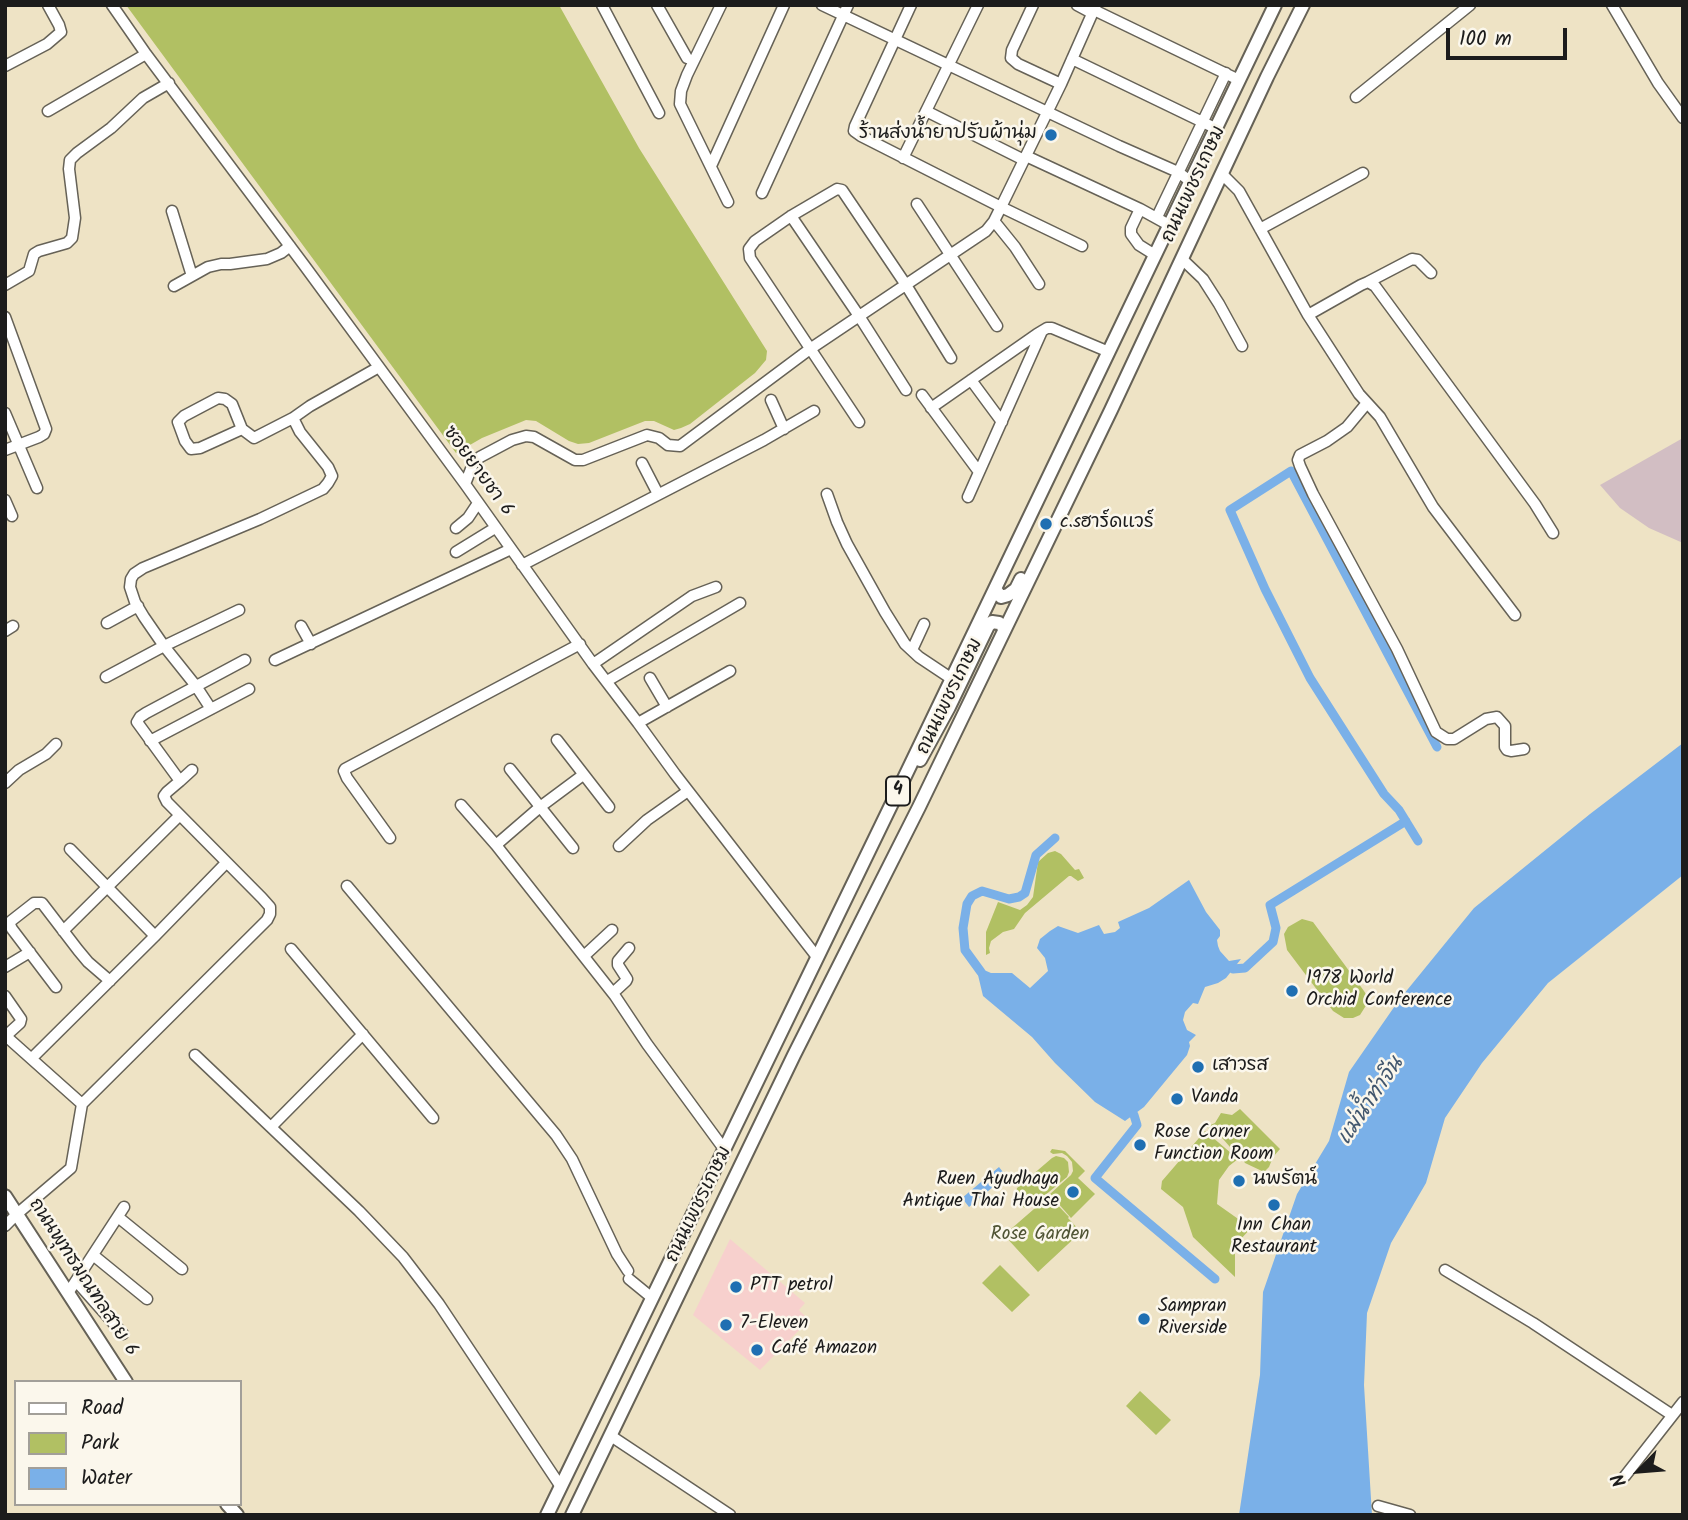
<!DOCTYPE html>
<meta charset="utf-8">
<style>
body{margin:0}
#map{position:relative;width:1688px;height:1520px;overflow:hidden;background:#eee3c5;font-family:Kalam,sans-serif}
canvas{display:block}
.frame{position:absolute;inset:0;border:7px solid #1c1c1c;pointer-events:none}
.legend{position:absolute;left:14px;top:1380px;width:228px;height:126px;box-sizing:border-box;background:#fbf7ec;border:2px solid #a29f99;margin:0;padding:9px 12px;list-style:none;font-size:21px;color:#1c1c1c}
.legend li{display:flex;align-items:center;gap:14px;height:35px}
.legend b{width:35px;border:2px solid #a29f99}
.north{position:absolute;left:1604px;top:1436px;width:70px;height:70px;-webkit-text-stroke:5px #fbf7ec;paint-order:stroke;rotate:245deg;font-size:19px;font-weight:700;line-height:28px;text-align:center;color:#1c1c1c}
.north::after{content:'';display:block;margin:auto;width:24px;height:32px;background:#1c1c1c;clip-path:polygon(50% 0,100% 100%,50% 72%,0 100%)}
.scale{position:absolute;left:1446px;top:28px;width:121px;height:32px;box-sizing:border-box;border:4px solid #1c1c1c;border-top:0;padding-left:9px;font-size:21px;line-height:24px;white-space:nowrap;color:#1c1c1c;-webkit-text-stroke:5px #fbf7ec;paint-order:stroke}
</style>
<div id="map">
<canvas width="1688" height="1520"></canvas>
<div class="frame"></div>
<ul class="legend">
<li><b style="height:9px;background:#fff"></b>Road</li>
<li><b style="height:19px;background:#b1c063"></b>Park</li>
<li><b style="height:19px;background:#7ab0e8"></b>Water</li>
</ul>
<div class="north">N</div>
<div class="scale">100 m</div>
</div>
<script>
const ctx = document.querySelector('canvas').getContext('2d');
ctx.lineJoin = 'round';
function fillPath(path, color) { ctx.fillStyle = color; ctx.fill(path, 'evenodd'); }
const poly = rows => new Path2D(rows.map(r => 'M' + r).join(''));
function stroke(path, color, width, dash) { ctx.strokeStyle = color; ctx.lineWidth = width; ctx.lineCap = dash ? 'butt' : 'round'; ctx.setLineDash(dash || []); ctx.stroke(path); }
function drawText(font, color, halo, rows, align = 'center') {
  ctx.font = font + ' Kalam,"Playpen Sans Thai",sans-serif'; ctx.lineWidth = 5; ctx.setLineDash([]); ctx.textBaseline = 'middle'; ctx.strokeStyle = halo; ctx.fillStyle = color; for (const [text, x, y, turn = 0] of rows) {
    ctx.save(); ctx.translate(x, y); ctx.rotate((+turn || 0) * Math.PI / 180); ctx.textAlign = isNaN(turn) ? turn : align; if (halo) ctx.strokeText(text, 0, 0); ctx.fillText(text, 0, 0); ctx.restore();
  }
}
fillPath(poly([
 [730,1239,805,1303,799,1310,809,1320,760,1370,693,1315]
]), '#f7d0cd');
fillPath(poly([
 [1683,438,1683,543,1649,528,1620,508,1600,485]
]), '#d2bec3');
fillPath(poly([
 [126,5,559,5,639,148,767,351,766,360,755,373,690,424,681,428,674,430,654,421,645,421,589,443,578,444,569,441,536,421,526,420,482,438,456,453],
 [1055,851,1061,854,1075,870,1079,869,1084,878,1078,881,1071,876,1069,876,1025,913,1014,929,1003,932,991,941,989,948,990,953,986,955,986,932,998,902,1020,910,1027,905,1033,897,1038,862,1048,853],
 [1302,919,1313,922,1364,991,1367,996,1367,1004,1360,1015,1353,1018,1344,1018,1333,1011,1287,950,1284,934,1288,927],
 [1240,1109,1280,1149,1273,1157,1269,1167,1264,1172,1245,1163,1239,1154,1230,1147,1223,1139,1215,1131,1206,1127,1215,1123,1221,1113,1232,1115],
 [1205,1131,1238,1159,1229,1166,1219,1180,1217,1204,1251,1228,1240,1240,1235,1252,1235,1277,1193,1237,1183,1207,1161,1189,1162,1181],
 [1052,1149,1065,1151,1085,1171,1078,1178,1095,1194,1071,1218,1050,1194,1071,1175,1073,1171,1072,1162,1067,1156,1062,1153,1053,1154,1050,1152],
 [1056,1156,1064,1158,1068,1162,1069,1172,1067,1177,1032,1206,1026,1208,1020,1206,1015,1201,1015,1197,1017,1188,1052,1158],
 [1049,1196,1069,1217,1068,1218,1081,1232,1038,1272,1004,1235],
 [1000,1265,1030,1295,1012,1312,982,1283],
 [1140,1391,1171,1420,1156,1435,1126,1406]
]), '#b1c063');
fillPath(poly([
 [1683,743,1683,875,1548,983,1482,1063,1445,1118,1426,1183,1391,1243,1367,1313,1364,1385,1372,1515,1239,1515,1260,1375,1263,1292,1297,1194,1329,1141,1349,1072,1399,1000,1474,908,1590,814],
 [1189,880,1206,912,1220,930,1220,936,1217,940,1218,946,1220,951,1229,961,1241,959,1226,978,1218,983,1205,987,1198,1004,1193,1003,1185,1012,1183,1020,1187,1030,1196,1035,1189,1042,1190,1046,1187,1055,1144,1107,1125,1121,1095,1102,1055,1063,1032,1037,983,996,978,975,984,970,991,973,1012,973,1030,988,1048,971,1045,958,1037,948,1040,939,1050,931,1058,926,1078,933,1099,925,1104,934,1115,932,1120,928,1118,922,1149,908],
 [999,1167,1006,1176,969,1207,962,1198]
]), '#7ab0e8');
stroke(poly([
 [1418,841,1399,810,1384,794,1310,678,1265,589,1230,510,1291,471,1437,747],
 [1233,969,1245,968,1273,942,1276,928,1270,905,1406,821],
 [981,972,965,950,963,928,967,904,972,896,982,891,1009,899,1019,897,1025,893,1036,855,1055,838],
 [1134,1115,1137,1125,1095,1178,1215,1279]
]), '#7ab0e8', 9);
const minor = poly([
 [112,5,146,54,304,265,465,484,593,664,638,723,675,774,817,957],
 [602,5,659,113],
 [657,5,687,58],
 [721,5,687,75,681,91,680,104,728,202],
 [822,5,1119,146,1178,172,1190,181],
 [911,5,855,126,854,131,861,136,1001,207,994,221],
 [1033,5,1012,50,1011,58,1018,64,1061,84],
 [1077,5,1092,13],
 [1612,5,1658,83,1683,118],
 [1094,10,1239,80],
 [1072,59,1215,128],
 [5,66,47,44,61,32,59,25,48,5],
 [1356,97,1470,5],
 [48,111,146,54],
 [926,111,1024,160],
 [1026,156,1140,209,1169,225],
 [903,158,978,5],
 [711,166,784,5],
 [1222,174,1239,191,1308,315,1359,394,1380,417,1433,507,1515,615],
 [762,193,848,5],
 [917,204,997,326],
 [1140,209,1131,228,1131,234,1139,245,1155,255],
 [172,211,192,276],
 [791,216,859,316,906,390],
 [1157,217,1226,73],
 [1260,229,1363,173],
 [1082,246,1001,207,1061,84,1096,5],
 [1182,259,1203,279,1219,304,1242,346],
 [1368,282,1412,259,1418,260,1431,273],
 [5,285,29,271,34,254,39,251,67,243,72,238,75,218,69,169,70,160,77,153,111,128,143,98,169,83],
 [174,286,208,267,221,264,230,264,267,259,281,253,290,246],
 [1308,315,1361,285,1368,282,1375,286,1535,504,1553,533],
 [5,317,46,429,44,434,39,437,5,450],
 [971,380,1002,422],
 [922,395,979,472],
 [771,400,784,429],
 [1367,403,1347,427,1327,441,1300,455,1298,460,1300,466,1313,494,1397,649,1436,732,1447,739,1454,739,1486,719,1497,717,1505,726,1505,747,1507,750,1511,751,1524,749],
 [931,408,1037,334,1047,328,1052,328,1109,352],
 [5,413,37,488],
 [859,422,750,258,749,249,755,241,791,216,837,189,842,190,906,285,951,358],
 [242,429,200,448,191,449,185,441,178,422,184,416,218,398,225,399,232,404,242,429,254,438,293,418],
 [642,463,658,494],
 [465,484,473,464,480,457,512,440,526,436,534,437,575,460,583,460,647,435,659,438,668,445,680,446,810,349,977,237,986,231,994,221,1015,247,1039,284],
 [827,494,837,522,847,544,885,612,905,644,919,657,952,679],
 [968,497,1042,331],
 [5,500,12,516],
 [456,528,468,518,478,503],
 [456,552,495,528],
 [522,565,764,440,814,411],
 [107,623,138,606],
 [301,626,311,644],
 [5,631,13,626],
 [912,650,924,624],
 [275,660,511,549],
 [593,664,692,596,716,587],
 [106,677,164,646,239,610],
 [650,678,667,707],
 [607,681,740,603],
 [211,709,196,686,164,646,144,617,135,602,130,587,131,579,134,574,143,568,260,519,323,489,328,483,332,476,328,467,300,432,293,418,310,406,379,367],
 [638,723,730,671],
 [557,740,609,807],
 [150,741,249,689],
 [510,769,573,848],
 [180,781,192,770],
 [5,783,19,770,46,754,56,744],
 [461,805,496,845,615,996,647,1044,724,1149],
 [390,838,347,778,344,771,345,769,580,644],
 [496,845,540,807,583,775],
 [619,846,647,820,688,791],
 [70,849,155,936],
 [347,886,556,1135,572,1159,617,1254,628,1271],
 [63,931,179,816],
 [291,949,433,1118],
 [584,956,612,930],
 [5,967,30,952],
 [56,987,12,929,10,925,11,921,34,903,42,903,78,950,88,962,110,981],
 [613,993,626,981,627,979,618,965,618,961,629,948],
 [5,996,21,1019,20,1023,9,1033,8,1038,82,1104],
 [195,1055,359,1211,403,1257,439,1304,561,1487],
 [32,1058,155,936,226,863],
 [271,1127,363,1034],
 [118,1217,182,1269],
 [5,1226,17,1214,71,1168,82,1104,267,920,270,914,270,907,262,898,167,802,164,796,167,792,180,781,137,722,140,717,146,713,245,660],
 [93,1255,147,1299],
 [1445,1270,1533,1323,1672,1415],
 [629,1279,651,1297],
 [76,1281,123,1334],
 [68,1293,124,1207],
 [611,1436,730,1515],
 [1625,1476,1683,1402],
 [1378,1506,1410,1515]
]);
const major = poly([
 [995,589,1001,597,1008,595,1016,589,1021,579],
 [920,760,949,707,988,626,992,622,999,623,1005,628],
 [5,1196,126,1382],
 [227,1504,237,1515],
 [547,1515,896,795,1275,5],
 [572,1515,794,1055,919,807,1111,410,1267,77,1303,5]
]);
stroke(minor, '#666257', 13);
stroke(major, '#666257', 16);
stroke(minor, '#fff', 10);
stroke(major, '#fff', 12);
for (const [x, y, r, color] of [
 [1051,135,7,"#1f6fb2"],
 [1046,524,7,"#1f6fb2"],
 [1292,991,7,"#1f6fb2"],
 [1198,1067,7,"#1f6fb2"],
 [1177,1099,7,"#1f6fb2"],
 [1140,1145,7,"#1f6fb2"],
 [1239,1181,7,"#1f6fb2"],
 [1073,1192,7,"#1f6fb2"],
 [1274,1205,7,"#1f6fb2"],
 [736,1287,7,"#1f6fb2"],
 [1144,1319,7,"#1f6fb2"],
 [726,1325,7,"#1f6fb2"],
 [757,1350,7,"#1f6fb2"]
]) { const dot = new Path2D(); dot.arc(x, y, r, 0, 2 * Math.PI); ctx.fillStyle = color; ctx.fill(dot); stroke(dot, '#fbf7ec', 2.5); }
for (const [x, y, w] of [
 [898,791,24]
]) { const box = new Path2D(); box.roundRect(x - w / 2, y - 14.5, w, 29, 5); ctx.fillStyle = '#fbf7ec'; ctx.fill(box); stroke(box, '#1c1c1c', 2); }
drawText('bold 18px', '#1c1c1c', null, [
 ["4",898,791]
]);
drawText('19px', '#1c1c1c', '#fbf7ec', [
 ["ร้านส่งน้ำยาปรับผ้านุ่ม",1037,135,"right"],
 ["c.sฮาร์ดแวร์",1060,524],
 ["1978 World",1306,980],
 ["Orchid Conference",1306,1002],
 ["เสาวรส",1212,1067],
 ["Vanda",1191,1099],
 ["Rose Corner",1154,1134],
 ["Function Room",1154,1156],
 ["Ruen Ayudhaya",1059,1181,"right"],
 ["Antique Thai House",1059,1203,"right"],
 ["นพรัตน์",1253,1181],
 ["Inn Chan",1274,1227,"center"],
 ["Restaurant",1274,1249,"center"],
 ["PTT petrol",750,1287],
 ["Sampran",1158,1308],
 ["Riverside",1158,1330],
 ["7-Eleven",740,1325],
 ["Café Amazon",771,1350]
], 'left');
drawText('19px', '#1c1c1c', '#fbf7ec', [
 ["ถนนเพชรเกษม",1195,185,-65],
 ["ซอยยายชา 6",477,472,54],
 ["ถนนเพชรเกษม",951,697,-64],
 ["ถนนเพชรเกษม",700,1205,-64],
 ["ถนนพุทธมณฑลสาย 6",82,1278,57]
]);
drawText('19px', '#505535', '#fbf7ec', [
 ["Rose Garden",1040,1236]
]);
drawText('italic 21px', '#42576e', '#fbf7ec', [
 ["แม่น้ำท่าจีน",1372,1102,-56]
]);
</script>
